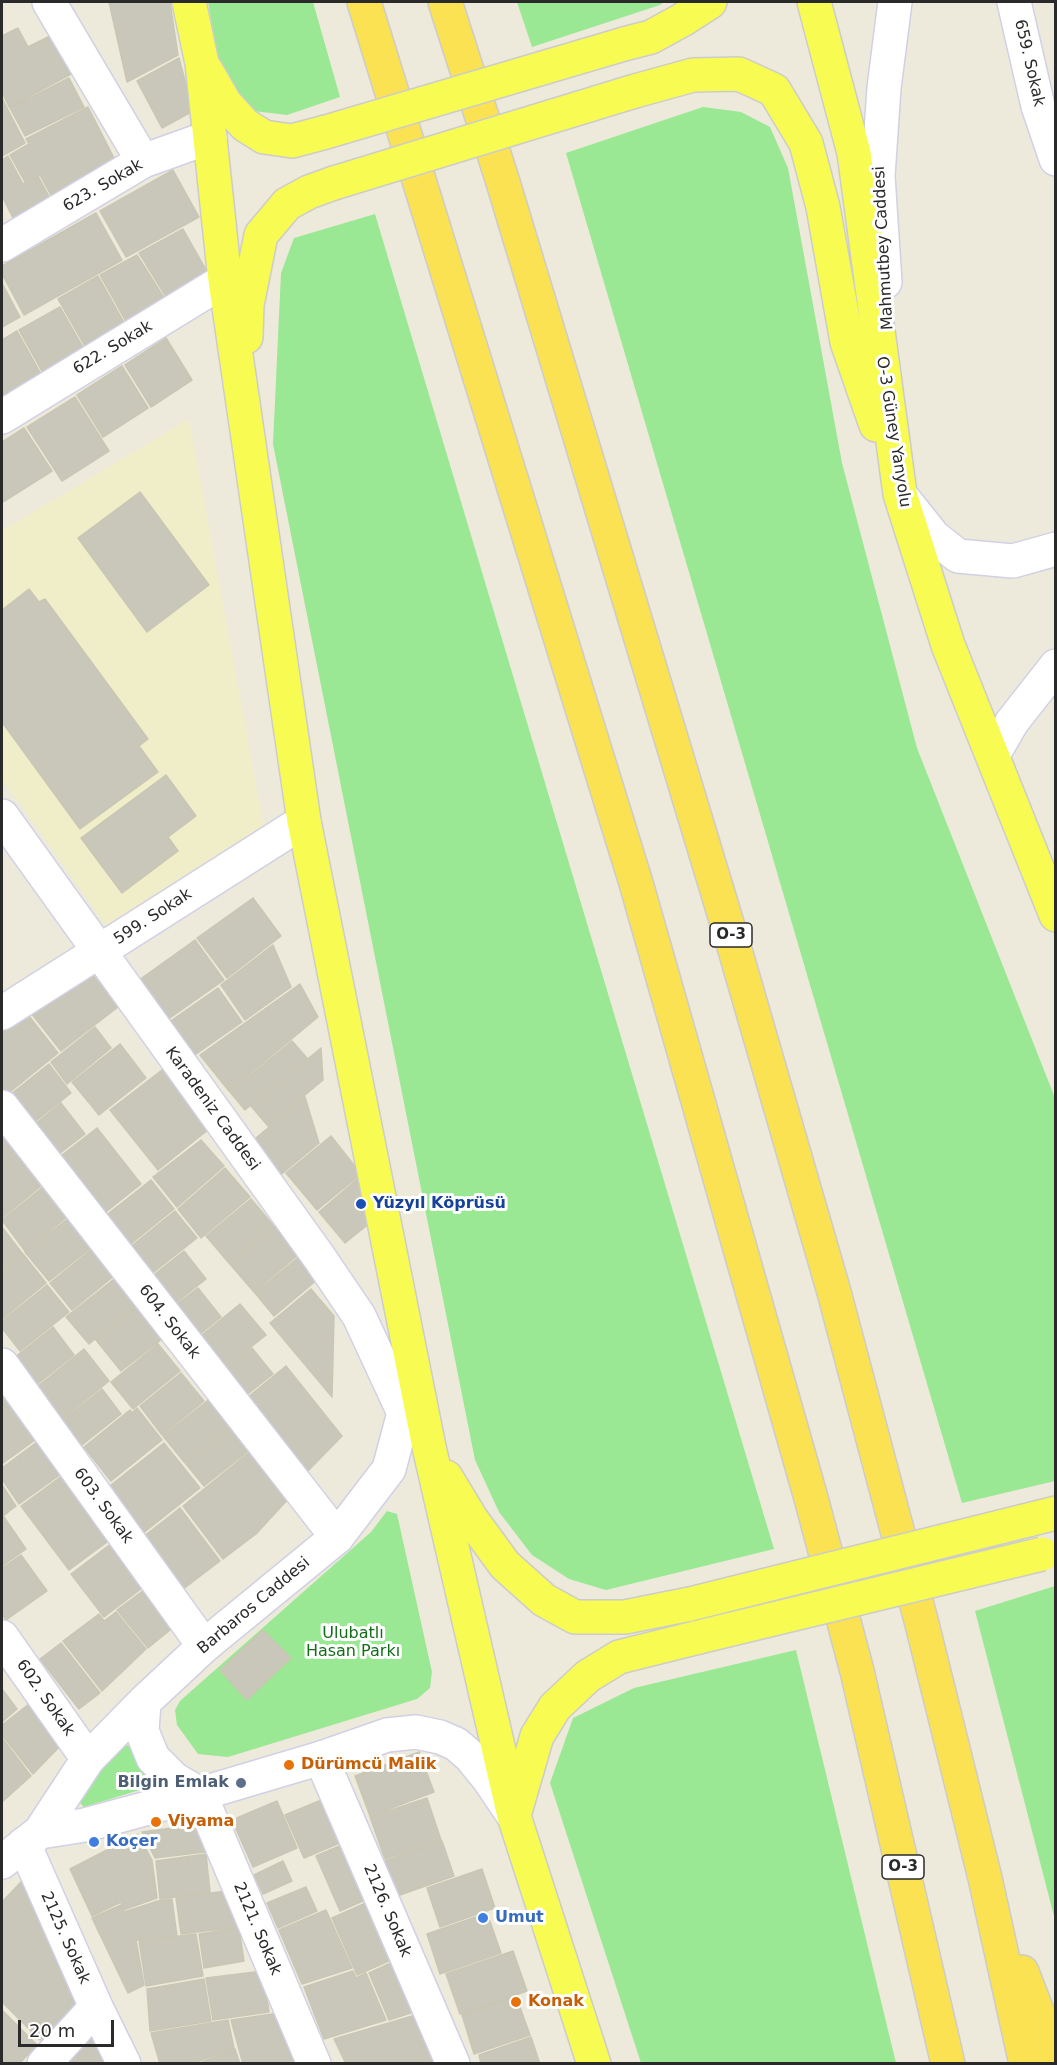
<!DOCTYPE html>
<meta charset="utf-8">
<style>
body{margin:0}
#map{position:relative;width:1057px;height:2065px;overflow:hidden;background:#edeadb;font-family:"DejaVu Sans",sans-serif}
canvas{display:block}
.frame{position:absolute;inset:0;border:3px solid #2a2a2a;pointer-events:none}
.scale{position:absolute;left:18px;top:2020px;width:96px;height:27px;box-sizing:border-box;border:3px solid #2a2a2a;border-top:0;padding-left:8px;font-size:18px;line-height:21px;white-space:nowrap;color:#2a2a2a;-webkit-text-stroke:4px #fff;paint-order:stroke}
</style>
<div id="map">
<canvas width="1057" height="2065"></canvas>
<div class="frame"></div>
<div class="scale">20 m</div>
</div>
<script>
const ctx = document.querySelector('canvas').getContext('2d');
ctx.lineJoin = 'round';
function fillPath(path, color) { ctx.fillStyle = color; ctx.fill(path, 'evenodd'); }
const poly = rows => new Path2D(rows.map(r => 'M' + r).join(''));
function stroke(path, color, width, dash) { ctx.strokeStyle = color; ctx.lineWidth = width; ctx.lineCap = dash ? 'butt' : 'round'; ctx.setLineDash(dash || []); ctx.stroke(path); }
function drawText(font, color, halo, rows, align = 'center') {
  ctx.font = font + ' "DejaVu Sans",sans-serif'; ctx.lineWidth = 6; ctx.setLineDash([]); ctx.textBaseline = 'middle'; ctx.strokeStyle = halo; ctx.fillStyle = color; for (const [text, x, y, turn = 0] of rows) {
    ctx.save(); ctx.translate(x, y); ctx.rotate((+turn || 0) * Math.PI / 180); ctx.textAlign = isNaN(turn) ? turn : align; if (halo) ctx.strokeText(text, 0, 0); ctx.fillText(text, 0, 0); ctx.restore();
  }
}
fillPath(poly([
 [189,419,265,833,109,930,2,778,2,531]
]), '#f0eec9');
fillPath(poly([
 [208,2,313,2,340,97,287,115,254,111,221,75],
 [517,2,664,2,660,5,532,47],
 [703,107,741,112,770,127,788,168,842,463,917,748,1055,1098,1055,1481,962,1503,566,153],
 [375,214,774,1549,606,1590,569,1579,532,1555,499,1512,475,1460,273,444,281,273,294,238],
 [387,1511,397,1514,432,1672,430,1688,417,1699,228,1757,198,1754,177,1725,175,1710,180,1701,371,1532],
 [1055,1586,1055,1920,975,1611],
 [796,1650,896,2063,641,2063,550,1783,573,1718,634,1688],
 [121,1743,129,1746,135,1760,151,1778,146,1788,84,1807,78,1801,87,1779]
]), '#9ae893');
const building = poly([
 [109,2,170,2,178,55,127,82,109,2],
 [18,28,28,47,54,34,73,73,9,107,2,92,2,36,18,28],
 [179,58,193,111,162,128,137,81,179,58],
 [69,78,84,107,25,136,10,108,69,78],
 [2,98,25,143,2,156,2,98],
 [88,107,116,162,52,197,40,175,25,182,10,155,29,144,26,139,88,107],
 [8,156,23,184,38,176,50,198,13,218,2,196,2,160,8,156],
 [173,170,199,217,126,257,100,211,173,170],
 [96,213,122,260,24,315,2,274,2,266,96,213],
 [183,229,209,275,168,300,139,253,183,229],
 [137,255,166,301,128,325,100,275,137,255],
 [98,276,126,326,86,348,58,299,98,276],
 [2,283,20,317,2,327,2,283],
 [60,307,84,349,43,373,19,330,60,307],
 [17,331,41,374,2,396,2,340,17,331],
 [166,338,192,380,151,407,125,365,166,338],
 [122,366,148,408,103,437,77,395,122,366],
 [75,397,109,451,62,481,27,427,75,397],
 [24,428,52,471,3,502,2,442,24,428],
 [140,492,209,585,147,632,78,538,140,492],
 [29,589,39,602,45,599,148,739,139,746,158,772,80,829,2,722,2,610,29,589],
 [166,775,196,816,168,837,178,851,122,893,81,838,166,775],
 [253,898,281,936,227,978,197,938,253,898],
 [195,940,224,980,167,1020,139,980,195,940],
 [273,945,291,987,245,1020,221,985,273,945],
 [89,970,118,1007,61,1051,24,1004,89,970],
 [300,984,318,1017,229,1091,200,1055,300,984],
 [218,988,242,1022,186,1061,162,1027,218,988],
 [21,1006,58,1053,5,1096,2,1091,2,1019,21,1006],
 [95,1027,111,1048,67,1084,51,1062,95,1027],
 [292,1041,307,1058,245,1110,230,1092,292,1041],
 [120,1044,146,1078,99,1115,72,1082,120,1044],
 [321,1048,323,1080,268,1126,251,1106,321,1048],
 [49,1064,71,1093,26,1129,6,1098,49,1064],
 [162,1070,209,1129,158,1170,110,1110,162,1070],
 [305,1097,319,1143,278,1177,250,1143,305,1097],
 [61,1103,85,1134,51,1160,28,1130,61,1103],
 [97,1128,141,1184,97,1219,53,1162,97,1128],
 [2,1131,20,1154,2,1168,2,1131],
 [331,1136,361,1174,317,1210,286,1173,331,1136],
 [201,1140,224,1166,177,1207,153,1177,201,1140],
 [18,1157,41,1186,2,1218,2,1170,18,1157],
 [225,1168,250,1197,201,1238,178,1209,225,1168],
 [362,1175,371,1222,345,1243,319,1212,362,1175],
 [151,1180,174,1209,122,1251,99,1221,151,1180],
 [48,1183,73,1212,25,1251,2,1220,48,1183],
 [251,1199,273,1225,228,1262,206,1236,251,1199],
 [175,1211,197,1238,145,1279,124,1252,175,1211],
 [74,1214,97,1243,49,1281,25,1252,74,1214],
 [274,1226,298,1255,254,1292,229,1263,274,1226],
 [2,1227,22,1253,2,1269,2,1227],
 [98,1244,120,1271,72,1310,50,1283,98,1244],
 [184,1251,206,1279,168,1309,146,1281,184,1251],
 [23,1254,46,1283,2,1319,2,1271,23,1254],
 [300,1256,318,1279,274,1316,255,1293,300,1256],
 [118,1276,139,1304,89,1344,66,1317,118,1276],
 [47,1285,69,1312,20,1351,2,1328,2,1321,47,1285],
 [198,1288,221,1317,190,1342,169,1310,198,1288],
 [311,1289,334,1316,332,1397,270,1323,311,1289],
 [141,1304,166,1336,121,1371,96,1340,141,1304],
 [240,1304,266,1335,217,1374,192,1343,240,1304],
 [53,1327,74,1355,35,1386,14,1358,53,1327],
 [158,1344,180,1371,133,1409,111,1382,158,1344],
 [252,1348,273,1374,240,1400,217,1376,252,1348],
 [84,1349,109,1381,62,1419,37,1387,84,1349],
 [286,1366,342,1436,302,1477,242,1402,286,1366],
 [181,1373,204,1401,162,1435,140,1406,181,1373],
 [2,1385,39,1437,2,1464,2,1385],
 [102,1389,121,1414,82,1445,63,1420,102,1389],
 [211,1398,234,1425,185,1463,163,1436,211,1398],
 [137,1408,162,1440,111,1481,84,1447,130,1410,132,1413,137,1408],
 [234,1426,252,1448,204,1486,186,1464,234,1426],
 [41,1439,64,1472,19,1504,2,1479,2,1468,41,1439],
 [164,1443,200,1488,137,1538,101,1493,164,1443],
 [252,1450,290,1497,256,1534,223,1559,183,1506,252,1450],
 [66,1473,114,1537,69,1570,21,1506,66,1473],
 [2,1485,16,1506,2,1517,2,1485],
 [180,1508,220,1561,178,1593,138,1541,180,1508],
 [4,1517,26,1549,2,1566,2,1519,4,1517],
 [116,1540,146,1585,104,1617,71,1574,116,1540],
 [21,1555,47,1591,6,1620,2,1614,2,1568,21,1555],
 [148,1587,176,1625,148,1648,117,1610,148,1587],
 [116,1612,146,1649,102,1691,63,1641,99,1614,104,1621,116,1612],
 [263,1630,291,1658,247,1700,220,1670,263,1630],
 [61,1643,100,1693,79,1709,40,1659,61,1643],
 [2,1689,17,1709,2,1722,2,1689],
 [29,1704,61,1745,33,1774,2,1735,2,1725,29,1704],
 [2,1738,31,1776,2,1802,2,1738],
 [419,1752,434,1792,370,1816,355,1776,419,1752],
 [331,1796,349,1839,304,1858,285,1815,331,1796],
 [427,1798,441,1840,385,1859,370,1817,427,1798],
 [277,1801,297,1848,253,1867,232,1820,277,1801],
 [209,1823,213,1851,155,1858,142,1832,209,1823],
 [138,1834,152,1860,157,1898,123,1910,121,1902,92,1916,70,1869,138,1834],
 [351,1841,374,1896,340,1911,316,1856,351,1841],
 [442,1841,454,1876,397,1896,385,1861,442,1841],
 [206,1854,210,1892,160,1899,156,1861,206,1854],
 [283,1861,292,1881,263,1894,254,1875,283,1861],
 [482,1869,495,1908,440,1927,427,1888,482,1869],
 [21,1882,84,2003,40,2040,2,2002,2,1902,21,1882],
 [306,1887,317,1911,278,1928,267,1903,306,1887],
 [233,1890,238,1927,181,1934,176,1898,233,1890],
 [172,1899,177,1936,136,1940,144,1985,128,1993,92,1918,121,1905,124,1912,158,1901,172,1899],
 [368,1902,393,1959,357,1975,332,1918,368,1902],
 [326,1910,352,1968,302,1984,279,1930,326,1910],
 [487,1913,501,1953,440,1974,427,1934,487,1913],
 [239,1928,244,1961,204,1968,199,1934,239,1928],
 [196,1934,203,1976,146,1986,139,1941,196,1934],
 [513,1951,527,1991,460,2014,446,1974,513,1951],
 [404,1957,426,2008,389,2020,369,1973,404,1957],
 [263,1971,269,2012,213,2020,206,1978,263,1971],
 [353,1971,356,1978,366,1973,386,2020,324,2039,304,1987,353,1971],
 [204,1979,211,2021,150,2031,147,1989,204,1979],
 [516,1996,530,2035,474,2054,462,2015,516,1996],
 [2,2010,37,2045,19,2064,2,2064,2,2010],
 [426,2012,448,2064,346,2064,334,2039,426,2012],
 [280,2013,301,2059,289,2064,243,2064,231,2020,280,2013],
 [228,2020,234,2048,191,2064,160,2064,151,2033,228,2020],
 [91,2029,108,2064,57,2064,91,2029],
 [531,2037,540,2064,481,2064,479,2055,531,2037],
 [235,2049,240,2064,197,2064,235,2049]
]);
fillPath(building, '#c9c6ba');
stroke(building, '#c9c7b4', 1.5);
const minor = poly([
 [49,2,143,161],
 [1014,2,1038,106,1056,159],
 [2,245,143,161,210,137],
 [2,417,225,280],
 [2,816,319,1257,359,1316,404,1413],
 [2,1013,304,821],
 [2,1107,337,1537],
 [2,1365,204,1646],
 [2,1637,88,1759],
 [321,1758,453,2064],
 [200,1794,314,2064],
 [24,1844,96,2007,124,2064],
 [44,2064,96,2007]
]);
const secondary = poly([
 [885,282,878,176,884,88,895,2],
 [902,497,934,537,958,556,1013,561,1056,549],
 [993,755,1012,722,1056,666],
 [144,1702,142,1731,153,1758,174,1779,200,1794],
 [40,1832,85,1825,200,1794,321,1758,387,1735,416,1732,440,1737,456,1744,470,1756,488,1778,513,1815],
 [2,1862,40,1832,88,1759,144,1702,204,1646,337,1537,389,1469,404,1413,409,1364]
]);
const primary = poly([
 [189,2,202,63,225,280,304,821,429,1447,514,1816,594,2064],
 [814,2,854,153,900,494,948,645,1056,915],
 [624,44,651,37,682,20,710,2],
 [206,70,225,103,245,125,264,137,292,141,326,132],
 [635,91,693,75,739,74,774,90,806,143,823,207,847,342,876,425],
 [246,337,247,305,261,235,287,204,309,192,334,183],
 [446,1477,472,1520,505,1565,544,1600,575,1617,625,1617,690,1604],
 [1028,1520,1056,1513],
 [515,1812,537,1736,555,1707,588,1676,619,1657,699,1637]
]);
const trunk = poly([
 [364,2,636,883,811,1498,857,1671,948,2064],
 [445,2,502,179,733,943,834,1292,922,1624,985,1878,1026,2064],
 [1022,1972,1056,2060]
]);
stroke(minor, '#d1d0e4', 36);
stroke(secondary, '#d1d0e4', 36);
stroke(primary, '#ccc', 36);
stroke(trunk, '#ccc', 36);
stroke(minor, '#fff', 33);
stroke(secondary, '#fff', 33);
stroke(primary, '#f7fb52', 33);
stroke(trunk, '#fbe253', 33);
const primaryBridge = poly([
 [326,132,624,44],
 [334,183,635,91],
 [690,1604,1028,1520],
 [699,1637,1042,1554]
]);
stroke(primaryBridge, '#ccc', 36, []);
stroke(primaryBridge, '#f7fb52', 33);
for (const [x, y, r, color] of [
 [361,1204,6,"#1a4fb4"],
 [289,1765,6,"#e8710a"],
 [241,1783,6,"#5c6f8a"],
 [156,1822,6,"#e8710a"],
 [94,1842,6,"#3f7fe0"],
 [483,1918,6,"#3f7fe0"],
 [516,2002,6,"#e8710a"]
]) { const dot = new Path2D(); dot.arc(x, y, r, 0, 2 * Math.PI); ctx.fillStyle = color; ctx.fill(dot); stroke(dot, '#fff', 2); }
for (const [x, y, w] of [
 [731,935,42],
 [903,1867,42]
]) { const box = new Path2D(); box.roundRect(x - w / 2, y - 12, w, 24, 4.5); ctx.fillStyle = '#fff'; ctx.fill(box); stroke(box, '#2a2a2a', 1.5); }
drawText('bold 15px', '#2a2a2a', null, [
 ["O-3",731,935],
 ["O-3",903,1867]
]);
drawText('16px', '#2a2a2a', '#fff', [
 ["659. Sokak",1029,63,77],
 ["623. Sokak",103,186,-30],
 ["Mahmutbey Caddesi",884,248,-93],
 ["622. Sokak",113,348,-31],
 ["O-3 Güney Yanyolu",893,432,81],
 ["599. Sokak",153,917,-33],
 ["Karadeniz Caddesi",212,1109,54],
 ["604. Sokak",169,1322,52],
 ["603. Sokak",103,1506,54],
 ["Barbaros Caddesi",254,1606,-40],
 ["602. Sokak",45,1698,55],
 ["2126. Sokak",387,1911,67],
 ["2121. Sokak",257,1929,67],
 ["2125. Sokak",65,1938,66]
]);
drawText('bold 16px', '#164399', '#fff', [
 ["Yüzyıl Köprüsü",373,1204]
], 'left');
drawText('16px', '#146d19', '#fff', [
 ["Ulubatlı",353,1634],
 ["Hasan Parkı",353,1652]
]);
drawText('bold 16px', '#c56008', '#fff', [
 ["Dürümcü Malik",301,1765],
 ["Viyama",168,1822],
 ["Konak",528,2002]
], 'left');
drawText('bold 16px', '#4e5e75', '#fff', [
 ["Bilgin Emlak",229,1783]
], 'right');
drawText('bold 16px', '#366cbe', '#fff', [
 ["Koçer",106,1842],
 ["Umut",495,1918]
], 'left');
</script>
